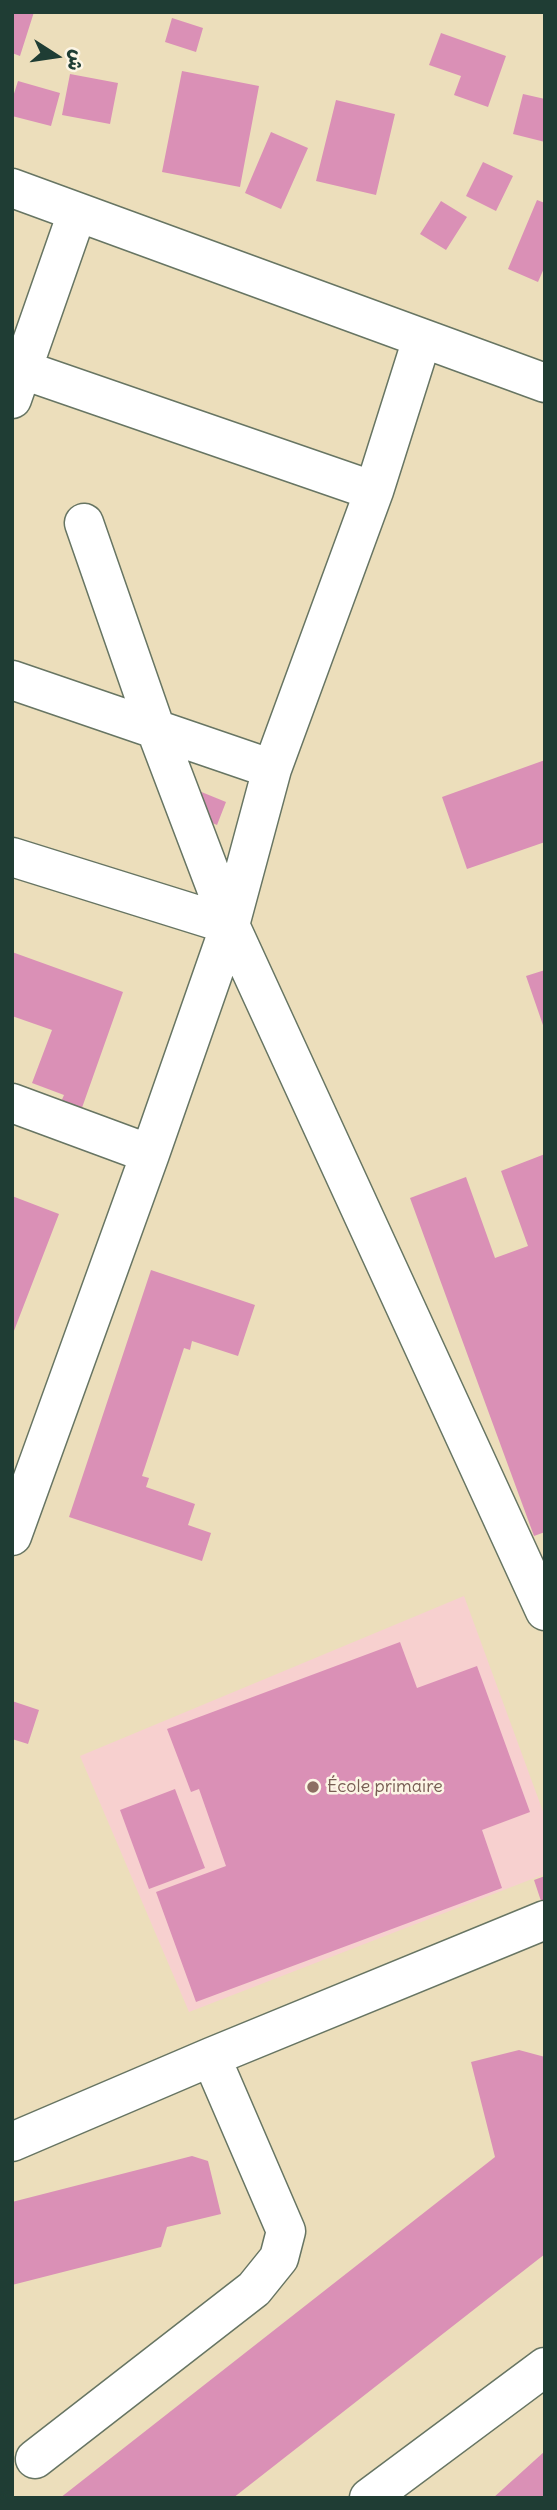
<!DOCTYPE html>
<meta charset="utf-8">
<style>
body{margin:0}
#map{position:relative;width:557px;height:2510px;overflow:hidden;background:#ecdebb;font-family:Delius,"Playpen Sans Arabic",sans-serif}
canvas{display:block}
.frame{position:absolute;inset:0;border:14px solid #1f3d34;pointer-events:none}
.north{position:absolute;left:21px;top:21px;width:70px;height:70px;-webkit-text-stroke:5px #fcf5e5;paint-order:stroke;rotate:102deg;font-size:19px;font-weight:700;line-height:28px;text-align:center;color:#1f3d34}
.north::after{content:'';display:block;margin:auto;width:24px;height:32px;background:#1f3d34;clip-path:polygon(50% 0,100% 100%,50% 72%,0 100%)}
</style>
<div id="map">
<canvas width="557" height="2510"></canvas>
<div class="frame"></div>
<div class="north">ش</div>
</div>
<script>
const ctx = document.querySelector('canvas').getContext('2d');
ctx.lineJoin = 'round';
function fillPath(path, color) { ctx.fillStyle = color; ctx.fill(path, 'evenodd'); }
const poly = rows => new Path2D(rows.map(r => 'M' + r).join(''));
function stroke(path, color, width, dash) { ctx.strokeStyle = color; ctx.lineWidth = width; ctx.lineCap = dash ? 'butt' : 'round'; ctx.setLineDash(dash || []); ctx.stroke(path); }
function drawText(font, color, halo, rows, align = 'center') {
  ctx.font = font + ' Delius,sans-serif'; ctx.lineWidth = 5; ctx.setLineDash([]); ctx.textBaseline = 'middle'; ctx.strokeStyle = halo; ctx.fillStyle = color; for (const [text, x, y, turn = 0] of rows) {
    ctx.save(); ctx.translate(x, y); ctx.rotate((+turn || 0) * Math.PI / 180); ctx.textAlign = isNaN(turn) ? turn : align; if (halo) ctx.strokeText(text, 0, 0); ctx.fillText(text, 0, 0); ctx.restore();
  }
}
fillPath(poly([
 [464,1596,545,1817,545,1874,189,2012,80,1756]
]), '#f7d0cf');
fillPath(poly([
 [12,12,34,12,20,56,12,53],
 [172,18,203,28,196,52,165,42],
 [441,33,506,56,488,107,454,95,461,76,429,65],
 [182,71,259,86,240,187,162,172],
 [70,74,118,83,110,124,62,115],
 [18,81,60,93,51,126,12,116,12,100],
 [523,94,545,99,545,142,513,134],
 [336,100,395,114,376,195,316,181],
 [271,132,308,148,281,209,245,193],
 [483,162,513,176,496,211,466,196],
 [537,200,545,203,545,266,538,282,508,269],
 [441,201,467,217,446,250,420,234],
 [545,760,545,842,467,869,442,797],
 [199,791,226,802,217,825,189,813],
 [12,952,123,992,78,1119,57,1111,64,1095,32,1083,52,1030,12,1016],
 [545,970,545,1028,544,1028,526,976],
 [545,1154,545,1532,534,1536,410,1198,466,1177,495,1258,528,1246,501,1171],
 [12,1196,59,1214,12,1336],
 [151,1270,255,1305,238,1356,192,1341,190,1350,184,1348,142,1476,149,1478,146,1487,195,1504,188,1525,211,1533,202,1561,69,1517],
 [400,1642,417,1688,477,1666,530,1812,482,1830,502,1888,196,2002,156,1892,226,1866,199,1789,191,1792,167,1729],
 [12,1701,39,1710,28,1744,12,1739],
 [175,1789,205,1868,149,1889,120,1810],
 [545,1876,545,1910,544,1910,534,1880],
 [519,2050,545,2057,545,2254,233,2498,60,2498,495,2157,471,2062],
 [192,2156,208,2161,221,2214,167,2227,161,2247,12,2285,12,2202],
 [545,2451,545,2498,493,2498]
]), '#da90b6');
const minor = poly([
 [12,188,545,383],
 [12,366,374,491],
 [12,399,77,213],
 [84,523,156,730,230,925,545,1611],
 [12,680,272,769],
 [12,857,230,925],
 [12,1103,150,1154],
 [12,1536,150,1154,230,925,272,769,374,491,422,339],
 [12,2142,211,2057,545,1920],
 [35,2459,254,2289,279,2258,286,2231,211,2057],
 [369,2498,545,2367]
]);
stroke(minor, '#677563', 41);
stroke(minor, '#fff', 38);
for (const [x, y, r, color] of [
 [313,1787,7,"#8d6e63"]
]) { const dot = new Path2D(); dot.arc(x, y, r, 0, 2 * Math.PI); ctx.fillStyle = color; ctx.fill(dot); stroke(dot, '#fcf5e5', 2.5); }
drawText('18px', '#785e54', '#fcf5e5', [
 ["École primaire",327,1787]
], 'left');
</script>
